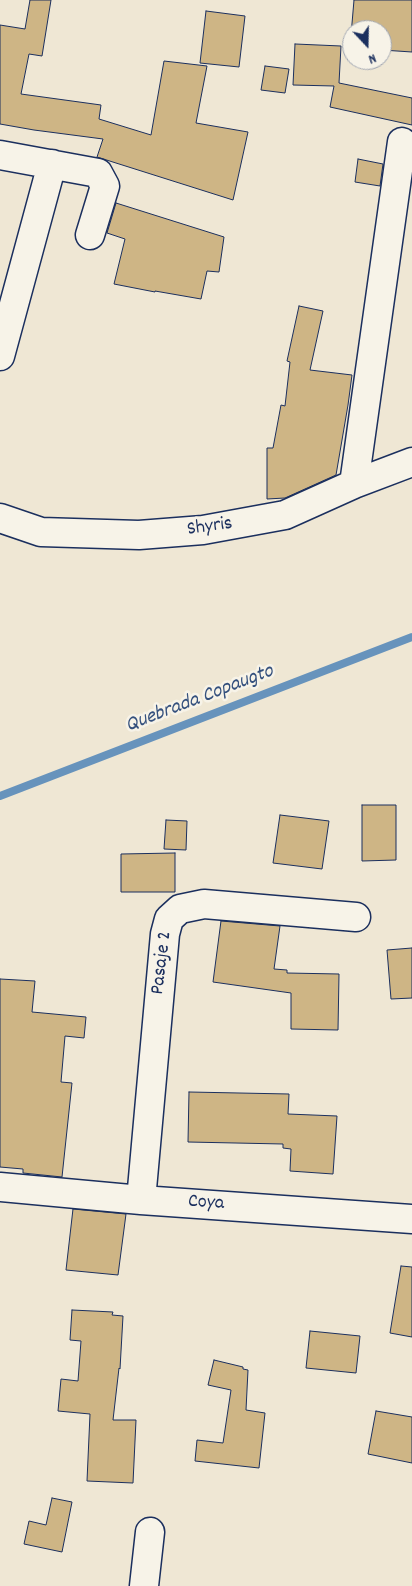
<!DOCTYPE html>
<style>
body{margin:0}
#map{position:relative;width:412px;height:1586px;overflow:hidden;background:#efe7d4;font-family:Dekko,sans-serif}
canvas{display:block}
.north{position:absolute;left:342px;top:20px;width:50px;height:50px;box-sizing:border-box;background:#f7f3e8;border:1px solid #9fa5b1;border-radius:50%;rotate:159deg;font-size:14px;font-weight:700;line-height:20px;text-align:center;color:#1b2f5e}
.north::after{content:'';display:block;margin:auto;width:18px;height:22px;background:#1b2f5e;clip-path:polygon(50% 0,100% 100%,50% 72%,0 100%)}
</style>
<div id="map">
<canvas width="412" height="1586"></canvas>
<div class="north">N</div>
</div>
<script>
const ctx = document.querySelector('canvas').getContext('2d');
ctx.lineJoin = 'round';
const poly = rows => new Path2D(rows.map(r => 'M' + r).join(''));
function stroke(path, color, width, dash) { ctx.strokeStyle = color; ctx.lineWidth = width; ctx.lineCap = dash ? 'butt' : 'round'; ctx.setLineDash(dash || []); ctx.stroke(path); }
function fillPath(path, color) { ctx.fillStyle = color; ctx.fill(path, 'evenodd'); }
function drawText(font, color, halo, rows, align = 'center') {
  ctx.font = font + ' Dekko,sans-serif'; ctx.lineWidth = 5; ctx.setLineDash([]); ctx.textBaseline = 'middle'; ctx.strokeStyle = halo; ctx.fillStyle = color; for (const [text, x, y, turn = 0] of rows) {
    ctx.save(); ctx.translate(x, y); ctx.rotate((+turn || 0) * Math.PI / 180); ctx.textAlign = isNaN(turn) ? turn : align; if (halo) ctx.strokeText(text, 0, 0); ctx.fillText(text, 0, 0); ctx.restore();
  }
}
stroke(poly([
 [0,796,412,637]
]), '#6793bc', 8);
const building = poly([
 [30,0,51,0,42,56,29,54,21,94,101,105,99,119,151,135,164,61,207,66,196,123,248,132,233,200,97,157,103,139,34,130,0,124,0,25,25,29,30,0],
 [354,0,412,0,412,52,382,50,382,30,352,30,352,47,350,47,354,0],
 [206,11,245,16,239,67,200,63,206,11],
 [295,44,341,46,339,83,412,98,412,125,330,107,334,86,293,85,295,44],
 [265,66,289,69,285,93,261,90,265,66],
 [358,159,383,164,380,186,355,182,358,159],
 [116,203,224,237,219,272,207,271,201,299,155,291,155,292,114,284,125,239,107,233,116,203],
 [299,306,323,311,310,370,352,375,348,405,336,475,285,498,267,499,267,448,273,448,281,405,285,406,290,362,287,361,299,306],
 [362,805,396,805,396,860,362,861,362,805],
 [280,815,329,821,322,869,273,863,280,815],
 [166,820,187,821,186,850,164,849,166,820],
 [175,853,175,892,121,892,121,854,175,853],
 [221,921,280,926,274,969,287,970,287,973,339,974,338,1030,291,1029,291,993,213,982,221,921],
 [412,948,412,998,391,999,387,950,412,948],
 [0,979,35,981,32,1012,86,1017,84,1038,65,1036,61,1082,72,1083,62,1177,23,1173,23,1169,0,1167,0,979],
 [189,1092,289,1094,288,1114,337,1116,333,1174,290,1171,291,1149,283,1148,283,1144,188,1142,189,1092],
 [73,1209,126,1214,118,1275,66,1270,73,1209],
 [401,1266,412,1267,412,1337,390,1333,401,1266],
 [72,1310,113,1312,112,1315,123,1316,120,1369,119,1368,113,1420,136,1420,133,1483,87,1481,90,1414,58,1411,61,1379,78,1381,81,1341,70,1340,72,1310],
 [310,1331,360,1336,356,1373,306,1368,310,1331],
 [214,1360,243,1367,243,1369,248,1370,246,1410,265,1413,259,1468,195,1461,197,1440,223,1443,231,1390,208,1385,214,1360],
 [376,1411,412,1417,412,1463,368,1454,376,1411],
 [52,1498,72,1502,62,1552,24,1544,29,1521,46,1525,52,1498]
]);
fillPath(building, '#ceb585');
stroke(building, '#1b2f5e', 1);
const minor = poly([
 [0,155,98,173,105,186,90,235],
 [0,356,52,164],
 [354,484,402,142],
 [0,518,41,532,139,535,203,530,285,515,354,484,412,462],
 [0,1187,141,1200,412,1219],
 [141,1200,165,934,169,919,180,909,204,904,356,917],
 [144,1586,150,1532]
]);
stroke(minor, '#1b2f5e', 31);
stroke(minor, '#f7f3e8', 28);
drawText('20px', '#1b2f5e', '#f7f3e8', [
 ["Shyris",210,528,-8],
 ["Pasaje 2",163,963,-83],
 ["Coya",206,1204,4]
]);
drawText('italic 21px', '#34507d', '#f7f3e8', [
 ["Quebrada Copaugto",200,700,-21]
]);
</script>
